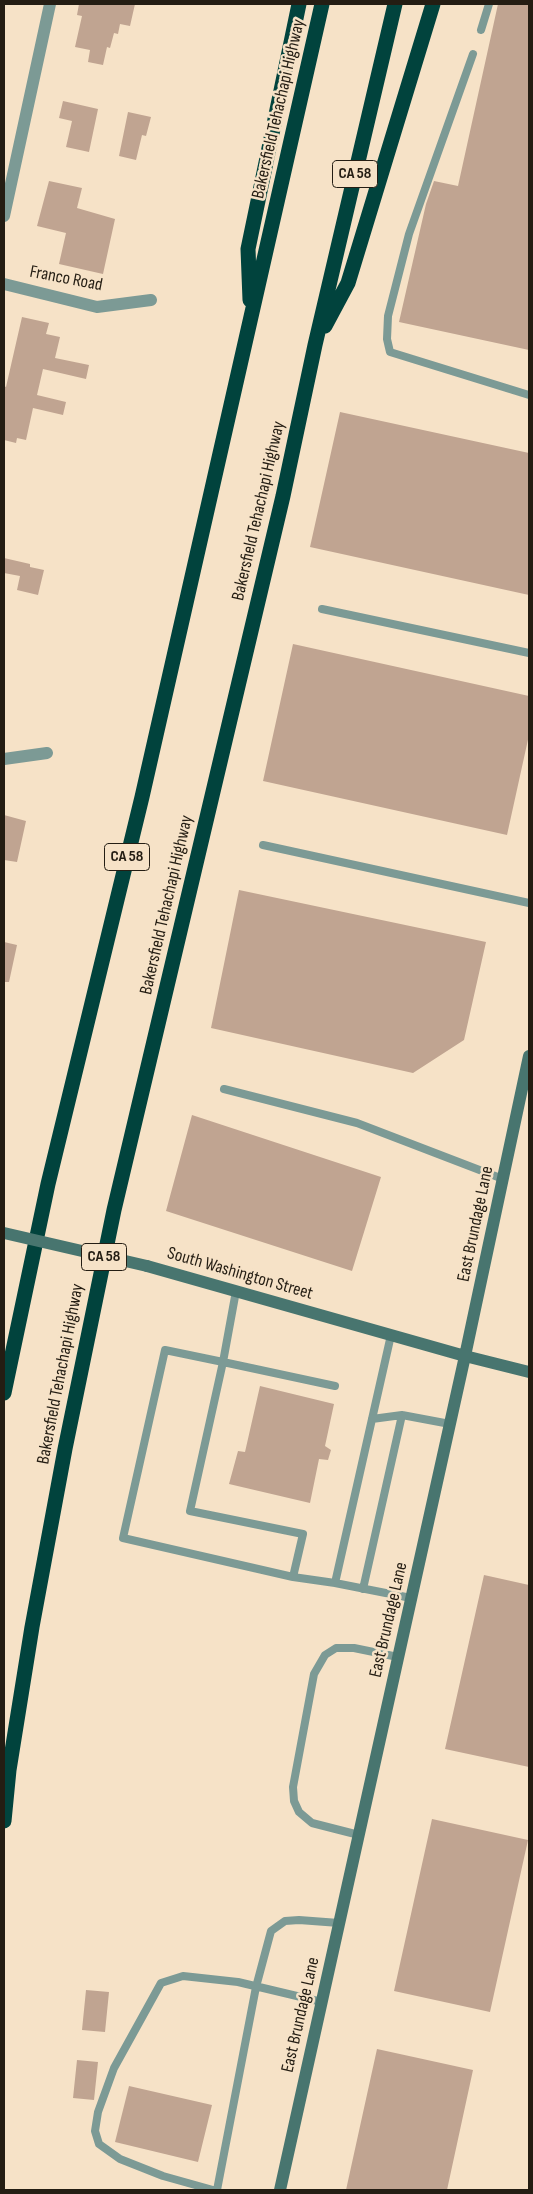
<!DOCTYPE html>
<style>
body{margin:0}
#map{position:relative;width:533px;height:2194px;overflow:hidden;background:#f6e2c7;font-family:"Sofia Sans Condensed",sans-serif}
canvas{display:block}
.frame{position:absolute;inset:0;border:5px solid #241d13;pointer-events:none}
</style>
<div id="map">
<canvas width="533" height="2194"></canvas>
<div class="frame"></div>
</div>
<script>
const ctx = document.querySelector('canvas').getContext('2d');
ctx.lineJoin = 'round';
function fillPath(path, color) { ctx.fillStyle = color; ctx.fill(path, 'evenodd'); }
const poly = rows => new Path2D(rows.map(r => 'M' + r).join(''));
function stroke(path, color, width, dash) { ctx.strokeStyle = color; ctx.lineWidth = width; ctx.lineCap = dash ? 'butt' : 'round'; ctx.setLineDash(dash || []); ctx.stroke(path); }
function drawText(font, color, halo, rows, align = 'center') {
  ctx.font = font + ' "Sofia Sans Condensed",sans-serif'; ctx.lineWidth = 5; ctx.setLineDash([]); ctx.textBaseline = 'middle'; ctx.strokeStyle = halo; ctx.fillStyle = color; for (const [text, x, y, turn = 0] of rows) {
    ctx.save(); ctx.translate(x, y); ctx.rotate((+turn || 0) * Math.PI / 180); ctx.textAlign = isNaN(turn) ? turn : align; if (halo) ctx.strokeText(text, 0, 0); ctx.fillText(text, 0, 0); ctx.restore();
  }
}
fillPath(poly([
 [79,4,135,4,130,26,120,24,118,34,114,33,110,48,107,47,103,65,88,62,90,50,75,47,82,16,77,15],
 [498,4,529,4,529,350,399,322,426,204,434,181,458,186],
 [63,101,98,109,89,152,66,147,72,121,59,118],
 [128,112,151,117,146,136,142,135,136,160,119,156],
 [49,181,82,188,77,208,115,219,103,274,59,264,66,233,37,226],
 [22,317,49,323,46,334,60,337,55,358,89,365,86,379,43,369,37,395,66,402,63,415,33,408,26,440,17,438,16,443,4,440,4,386,6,387],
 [340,412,529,453,529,595,310,547],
 [4,558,30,564,30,567,44,570,38,595,17,590,20,576,4,573],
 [293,644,529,696,529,735,507,835,263,781],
 [4,815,26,821,17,862,4,860],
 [239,890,486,942,464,1040,413,1073,211,1028],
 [4,942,17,945,9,982,4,982],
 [192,1115,381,1177,352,1271,166,1211],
 [260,1386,334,1404,325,1446,331,1450,328,1460,319,1459,310,1503,229,1484,238,1451,245,1452],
 [484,1575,529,1585,529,1767,445,1749],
 [432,1819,528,1840,490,2012,394,1991],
 [86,1990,109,1992,105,2032,82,2030],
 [377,2049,473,2070,447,2190,346,2190],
 [77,2060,98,2062,94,2100,73,2098],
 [129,2086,212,2105,198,2162,115,2142]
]), '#c0a491');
stroke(poly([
 [481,30,489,4],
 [473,54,409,234,388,316,387,339,390,352,529,395],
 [322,609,529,653],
 [263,845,529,903],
 [224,1089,357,1123,503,1179],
 [236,1291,223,1362,335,1386],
 [372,1419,402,1415,450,1424],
 [293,1577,303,1534,190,1511,223,1362,165,1350,123,1538,293,1577,335,1583,411,1598],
 [335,1583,391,1335],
 [363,1589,402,1415],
 [359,1835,312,1823,299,1812,294,1801,293,1787,314,1674,325,1655,336,1648,354,1648,398,1657],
 [213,2190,163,2176,120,2159,99,2144,95,2131,98,2112,114,2068,161,1983,183,1976,238,1982,322,2002],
 [217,2190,256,1987,271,1931,285,1921,299,1920,339,1923]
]), '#7c9a95', 8);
stroke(poly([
 [4,216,50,4],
 [4,284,97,307,151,300],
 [4,759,47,753]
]), '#7c9a95', 12);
stroke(poly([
 [147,1266,465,1356,529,1372],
 [280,2190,465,1356,529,1056]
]), '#48756f', 12);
stroke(poly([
 [250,300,248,249,299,4],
 [325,326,348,283,433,4],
 [4,1393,48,1184,142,797,322,4],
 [4,1821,9,1770,32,1627,65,1449,114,1210,283,496,315,345,395,4]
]), '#01433d', 15);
stroke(poly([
 [4,1233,147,1266]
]), '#48756f', 12);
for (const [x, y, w] of [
 [355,174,45],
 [127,857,45],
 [104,1257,45]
]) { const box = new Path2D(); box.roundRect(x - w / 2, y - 13.5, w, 27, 4); ctx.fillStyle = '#f6e2c7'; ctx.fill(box); stroke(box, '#241d13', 1); }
drawText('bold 16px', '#241d13', null, [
 ["CA 58",355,174],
 ["CA 58",127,857],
 ["CA 58",104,1257]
]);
drawText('18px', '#241d13', '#f6e2c7', [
 ["Bakersfield Tehachapi Highway",279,109,-77],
 ["Franco Road",66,279,11],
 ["Bakersfield Tehachapi Highway",259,511,-77],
 ["Bakersfield Tehachapi Highway",167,905,-77],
 ["East Brundage Lane",476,1224,-78],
 ["South Washington Street",240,1274,16],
 ["Bakersfield Tehachapi Highway",61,1374,-79],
 ["East Brundage Lane",389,1620,-77],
 ["East Brundage Lane",301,2015,-77]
]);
</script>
